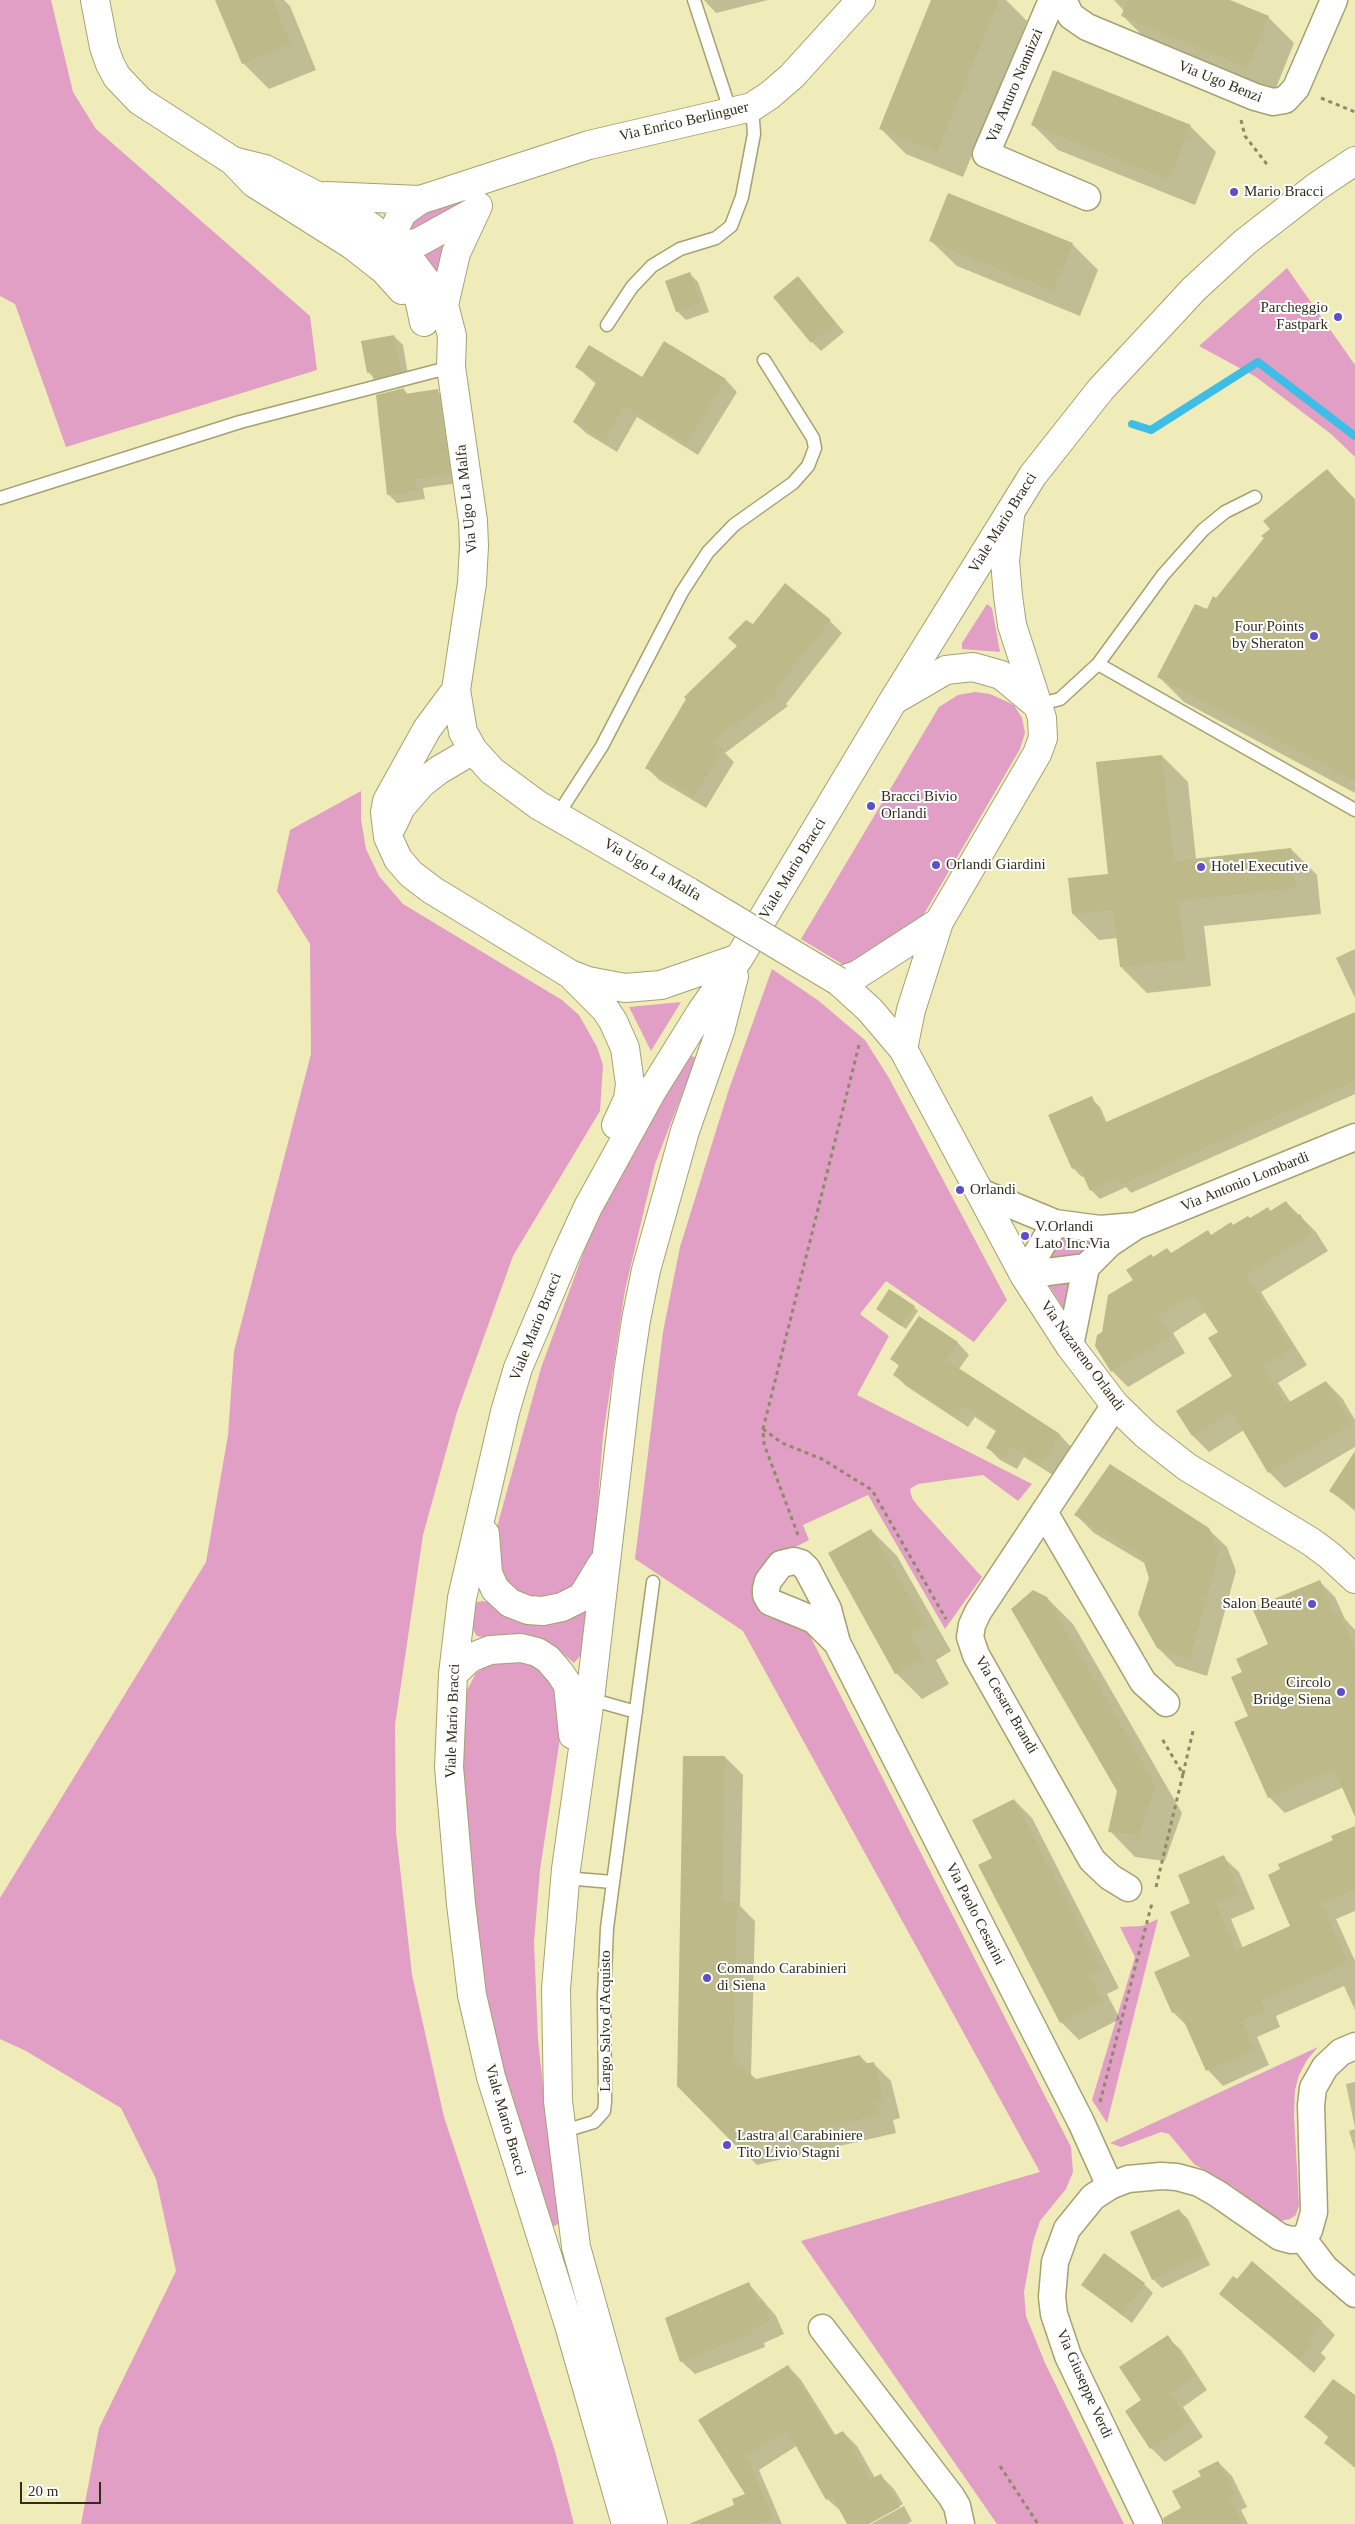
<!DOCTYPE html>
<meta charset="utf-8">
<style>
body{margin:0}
#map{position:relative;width:1355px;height:2524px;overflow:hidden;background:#f0ecba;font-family:"Times New Roman",serif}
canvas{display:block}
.scale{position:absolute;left:20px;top:2482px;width:81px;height:22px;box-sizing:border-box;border:2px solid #302e1b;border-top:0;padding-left:6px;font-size:15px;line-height:18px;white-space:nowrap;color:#302e1b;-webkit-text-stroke:4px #fff;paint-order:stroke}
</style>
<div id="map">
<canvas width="1355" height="2524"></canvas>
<div class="scale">20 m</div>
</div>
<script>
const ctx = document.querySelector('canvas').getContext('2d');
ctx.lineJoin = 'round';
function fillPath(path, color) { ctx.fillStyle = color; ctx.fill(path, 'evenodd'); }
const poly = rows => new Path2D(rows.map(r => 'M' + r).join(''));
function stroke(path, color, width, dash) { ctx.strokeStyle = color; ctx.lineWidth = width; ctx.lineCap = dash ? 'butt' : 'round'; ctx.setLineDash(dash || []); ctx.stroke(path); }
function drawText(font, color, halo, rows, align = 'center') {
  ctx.font = font + ' "Times New Roman",serif'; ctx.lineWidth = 4; ctx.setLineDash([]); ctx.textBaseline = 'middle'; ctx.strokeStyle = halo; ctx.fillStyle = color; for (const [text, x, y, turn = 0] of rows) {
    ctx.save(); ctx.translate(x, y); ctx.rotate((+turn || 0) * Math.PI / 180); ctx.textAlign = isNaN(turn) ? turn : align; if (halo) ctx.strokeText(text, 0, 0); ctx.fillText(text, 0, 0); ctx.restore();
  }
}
fillPath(poly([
 [0,0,51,0,73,92,96,129,310,316,317,370,66,447,15,304,0,296],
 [455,202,459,203,425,227,408,236,408,219],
 [449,233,440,275,434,274,415,255],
 [1287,268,1355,365,1355,457,1331,434,1256,377,1199,346],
 [987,604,992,608,1000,652,962,649,962,643],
 [975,692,990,694,1014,705,1022,718,1025,733,1020,749,920,921,847,967,801,939,939,707,958,695],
 [361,791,361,819,366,849,379,876,403,904,562,1000,579,1015,597,1047,603,1065,600,1111,513,1256,457,1412,423,1535,395,1725,396,1832,412,1975,444,2117,555,2451,574,2524,81,2524,99,2428,176,2271,156,2179,121,2108,26,2051,0,2039,0,1898,206,1562,228,1435,234,1351,311,1054,310,944,277,891,290,830],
 [772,969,819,1001,865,1040,889,1078,1007,1300,974,1342,886,1281,860,1314,889,1336,857,1395,1032,1484,1018,1501,983,1475,918,1484,910,1489,912,1498,917,1505,982,1577,945,1629,868,1495,803,1525,809,1540,765,1563,758,1573,754,1601,765,1616,773,1619,805,1626,1071,2147,1073,2172,1066,2189,1040,2221,1033,2242,1024,2292,1026,2316,1045,2363,1124,2524,997,2524,801,2241,1040,2172,743,1631,635,1559,663,1332,680,1247,729,1089],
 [681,1002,651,1051,629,1007],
 [686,1053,696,1058,655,1164,625,1290,603,1436,593,1561,582,1583,553,1599,526,1597,504,1580,497,1561,495,1545,497,1527,541,1368,597,1216],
 [1069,1235,1091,1240,1092,1246,1088,1255,1057,1262,1050,1258,1049,1253,1059,1240],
 [1075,1280,1068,1315,1046,1281],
 [482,1601,488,1602,508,1616,530,1624,543,1625,558,1622,581,1612,586,1612,581,1655,574,1663,555,1647,517,1634,488,1638,477,1636,471,1627,473,1608,477,1602],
 [496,1660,530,1660,557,1685,562,1725,540,1870,534,1942,538,2041,559,2223,555,2226,550,2225,515,2121,482,1986,467,1872,461,1726,464,1696,476,1673],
 [1158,1919,1107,2123,1092,2100,1135,1957,1120,1927,1142,1926],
 [1318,2047,1307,2060,1299,2075,1295,2090,1294,2114,1299,2205,1296,2215,1290,2219,1280,2221,1272,2217,1234,2187,1194,2164,1169,2134,1161,2132,1121,2147,1110,2143]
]), '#e19fc5');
fillPath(poly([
 [217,0,284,0,290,6,316,70,269,89,243,63],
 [704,0,768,0,716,13],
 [933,0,1006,0,1027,21,963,177,906,154,880,128],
 [1114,0,1227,0,1268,17,1294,43,1274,93,1148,41,1122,15,1124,11],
 [1032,124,1190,126,1216,152,1195,205,1058,150],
 [931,241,1072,244,1098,270,1080,316,957,266],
 [689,273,698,282,709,312,686,320,677,311],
 [798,278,844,332,821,351,812,342],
 [394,336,403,345,409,381,383,387,368,372],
 [665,343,726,380,737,392,698,455,637,417,617,452,586,433,574,422,596,384,577,367,643,378],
 [403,389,409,395,437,391,446,400,459,483,423,488,425,499,397,503,388,494],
 [1327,471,1355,499,1355,793,1184,702,1158,676,1216,599],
 [830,621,842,633,786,704,788,706,725,753,734,762,706,808,659,780,646,767,753,626],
 [1162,756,1188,782,1196,859,1291,849,1317,875,1321,914,1204,926,1211,986,1147,993,1121,967,1118,938,1099,940,1073,914,1110,875],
 [1355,949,1355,998,1336,958],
 [1355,1051,1355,1094,1131,1193,1126,1187,1100,1199,1091,1190,1085,1176,1082,1177,1073,1168,1091,1098,1100,1107,1107,1123],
 [1286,1202,1316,1232,1328,1251,1261,1292,1307,1365,1278,1383,1291,1403,1326,1382,1342,1398,1355,1420,1355,1447,1285,1488,1269,1472,1244,1430,1209,1452,1193,1436,1178,1412,1234,1377,1220,1332,1206,1312,1173,1333,1185,1353,1128,1387,1112,1371,1104,1333,1135,1280,1153,1258,1172,1254,1208,1232,1212,1236,1270,1212],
 [914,1307,918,1311,906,1329,877,1309],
 [919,1317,958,1343,969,1355,959,1369,1060,1435,1071,1447,1053,1475,1024,1457,1017,1469,1000,1460,988,1448,997,1432,975,1417,968,1427,906,1386,895,1375,900,1367,892,1359],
 [1355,1454,1355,1511,1330,1490],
 [1076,1515,1208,1529,1227,1547,1236,1571,1207,1676,1176,1666,1158,1648,1150,1578,1146,1564,1094,1533],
 [871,1530,897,1556,951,1651,936,1660,949,1684,922,1699,896,1673],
 [1319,1581,1335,1597,1345,1619,1355,1630,1355,1814,1344,1787,1285,1813,1269,1797,1250,1717,1243,1673,1270,1645],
 [1047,1598,1073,1624,1182,1813,1165,1861,1135,1857,1110,1831,1118,1791],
 [725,1757,743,1775,740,1906,755,1921,751,2076,756,2080,860,2056,868,2064,873,2063,891,2081,900,2118,893,2120,896,2133,757,2165,678,2085],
 [1014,1800,1032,1818,1119,1988,1107,1994,1120,2019,1079,2040,1061,2022,993,1858],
 [1355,1827,1355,1911,1336,1919,1355,1961,1355,2010,1344,1986,1276,2016,1280,2027,1257,2037,1269,2065,1223,2086,1208,2070,1189,2028,1173,2012,1192,1957,1191,1903,1223,1857,1239,1872,1255,1909,1231,1919,1243,1948,1292,1927,1334,1841],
 [1355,2082,1355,2128,1346,2084],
 [1355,2129,1355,2151,1349,2131],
 [1179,2210,1188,2219,1210,2265,1162,2288,1153,2279],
 [749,2284,776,2316,784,2334,764,2343,765,2347,695,2374,681,2361],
 [1144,2284,1153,2293,1132,2323,1083,2285],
 [1221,2294,1322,2322,1335,2335,1321,2353,1326,2358,1314,2373],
 [1167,2337,1181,2350,1207,2390,1183,2407,1203,2437,1165,2462,1151,2448,1127,2411,1143,2400],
 [788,2366,801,2380,836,2436,843,2432,857,2446,875,2478,880,2475,894,2489,903,2504,866,2524,849,2524,842,2512,827,2499,798,2445,759,2470,782,2524,723,2524,747,2495,700,2421],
 [1355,2397,1355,2468,1325,2443,1329,2438,1306,2417],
 [1218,2462,1232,2476,1247,2507,1241,2510,1248,2524,1190,2524,1203,2477],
 [904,2506,912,2521,907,2524,871,2524]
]), '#0003');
stroke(poly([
 [1132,424,1151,430,1258,362,1355,436]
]), '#3ebde6', 8);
fillPath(poly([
 [215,0,273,0,291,44,242,64],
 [931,0,999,0,937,152,879,129],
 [1128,0,1230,0,1269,16,1248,68,1121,16],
 [1053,70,1191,125,1169,180,1031,125],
 [948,193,1073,243,1054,291,929,241],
 [690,272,701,303,676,312,665,281],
 [798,276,836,323,811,343,773,297],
 [394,335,401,372,373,379,372,372,367,373,361,341],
 [664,341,726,379,686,444,625,406,605,441,573,422,597,381,575,367,589,345,642,377],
 [404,388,405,394,438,389,450,474,415,479,417,491,387,495,376,395],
 [1327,469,1355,500,1355,781,1157,677,1195,604,1207,609,1213,596,1216,598,1264,538,1261,536,1270,529,1263,521],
 [785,583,831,620,774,691,777,694,711,742,723,749,694,797,645,768,686,699,684,697,737,646,728,638,746,620,753,624],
 [1162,755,1174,861,1291,848,1296,888,1179,901,1185,960,1120,967,1113,910,1072,914,1068,878,1108,874,1096,762],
 [1355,1012,1355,1081,1121,1185,1118,1178,1090,1191,1079,1166,1072,1169,1048,1115,1092,1096,1104,1123],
 [1286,1201,1296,1217,1300,1214,1312,1234,1246,1275,1292,1348,1262,1366,1286,1404,1326,1381,1352,1424,1268,1473,1232,1412,1192,1436,1176,1411,1232,1376,1208,1338,1218,1332,1193,1295,1157,1317,1170,1336,1111,1372,1095,1346,1097,1335,1102,1332,1108,1295,1133,1280,1126,1270,1151,1254,1153,1257,1167,1248,1171,1253,1208,1230,1211,1235,1231,1222,1233,1225,1248,1216,1250,1218,1268,1207,1270,1211],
 [889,1289,915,1306,901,1326,876,1309],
 [919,1316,958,1342,946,1360,1060,1434,1041,1465,1012,1446,1005,1458,986,1448,997,1429,963,1406,956,1417,893,1375,899,1365,890,1359],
 [1355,1451,1355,1508,1329,1491],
 [1110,1464,1209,1528,1219,1552,1190,1659,1157,1648,1138,1614,1149,1578,1142,1556,1074,1515],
 [871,1529,926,1625,910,1633,924,1658,895,1674,828,1553],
 [1320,1580,1334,1613,1339,1611,1355,1648,1355,1817,1334,1769,1268,1798,1234,1722,1248,1716,1231,1677,1242,1672,1236,1659,1268,1644,1252,1608],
 [1033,1590,1047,1597,1156,1786,1139,1835,1108,1832,1117,1791,1011,1609],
 [683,1756,725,1756,722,1901,737,1902,733,2059,756,2079,860,2055,863,2064,874,2062,883,2100,875,2102,879,2115,738,2148,677,2086],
 [1014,1799,1102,1969,1090,1976,1103,2001,1060,2023,978,1865,992,1858,972,1820],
 [1355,1826,1355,1892,1354,1890,1321,1903,1348,1962,1261,2001,1265,2011,1242,2021,1255,2050,1206,2071,1179,2010,1172,2013,1154,1972,1190,1956,1170,1912,1190,1903,1178,1875,1224,1855,1240,1893,1216,1904,1236,1950,1290,1926,1268,1875,1280,1869,1278,1864,1333,1840,1331,1836],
 [1179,2209,1202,2256,1152,2280,1130,2232],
 [1104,2253,1145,2283,1122,2315,1081,2285],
 [1252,2261,1322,2321,1308,2339,1314,2344,1300,2360,1219,2294,1233,2276,1237,2279],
 [749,2282,758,2303,763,2301,771,2321,751,2329,753,2333,680,2362,665,2318],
 [1168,2335,1195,2376,1170,2393,1190,2423,1150,2449,1125,2411,1141,2400,1119,2367],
 [788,2365,833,2436,843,2431,870,2479,881,2474,900,2507,869,2524,847,2524,832,2496,826,2500,787,2430,746,2456,773,2518,758,2524,689,2524,734,2505,732,2499,745,2494,698,2420],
 [1333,2379,1355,2395,1355,2466,1324,2443,1329,2436,1304,2417],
 [1218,2461,1235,2493,1229,2496,1242,2524,1164,2524,1163,2518,1181,2508,1172,2491,1201,2476,1198,2471]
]), '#bdb988');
const lane = poly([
 [694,0,731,113],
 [607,325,632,287,652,266,680,249,716,238,731,226,742,197,754,134,752,107],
 [0,498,240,422,451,367],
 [1098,664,1355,810],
 [1037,705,1060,699,1098,664,1163,575,1203,530,1225,512,1255,497],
 [557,816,602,746,682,592,708,552,734,525,793,483,808,466,815,448,813,438,764,360],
 [590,1699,636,1712],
 [565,1878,612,1882],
 [561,2132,594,2122,604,2111,605,2102,604,1995,607,1928,653,1582]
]);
const street = poly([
 [1052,0,986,154,1087,197],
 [1063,0,1071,16,1087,27,1255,97,1273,102,1285,100,1296,88,1334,0],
 [980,1192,1055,1223,1100,1229,1135,1226],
 [1024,1275,1086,1267],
 [1024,1275,1055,1223],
 [1070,1346,1086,1267,1109,1244,1136,1226,1355,1137],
 [1115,1405,978,1612,972,1625,970,1637,976,1655,1092,1860,1110,1877,1128,1888],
 [1044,1512,1143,1682,1166,1703],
 [837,1643,814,1620,770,1602,766,1595,766,1589,768,1581,781,1564,794,1561,801,1563,807,1569,828,1609,837,1643,1081,2122,1110,2186],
 [1303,2239,1309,2230,1314,2212,1311,2105,1313,2088,1325,2067,1341,2052,1355,2046],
 [1303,2239,1325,2268,1355,2294],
 [822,2328,951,2496,957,2506,961,2524],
 [1149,2524,1068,2356,1054,2314,1052,2297,1055,2262,1067,2229,1093,2197,1110,2186,1128,2179,1161,2176,1177,2177,1199,2183,1218,2194,1280,2237,1291,2240,1303,2239]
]);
const secondary = poly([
 [95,0,104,47,110,64,117,77,140,101,233,161,254,183,352,245,384,270,402,290],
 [233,161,265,169,337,206,371,227,414,265,444,305,452,336,451,367,473,521,474,546,472,583,456,690,463,732,473,750,492,771,538,805,689,892],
 [326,196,420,200],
 [382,245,407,245,419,242,475,211],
 [444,305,456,253,478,206],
 [424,322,418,294,397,265,393,245,394,230,402,213,410,207,420,200,589,145,752,107,770,95,792,76,861,0],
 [456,690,427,729,387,801,385,812,388,837,398,859,411,874,432,890,570,974,588,981,625,988,661,985,739,958],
 [896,699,946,670,973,667,1001,675,1036,704],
 [392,826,401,807,421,784,439,770,473,750],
 [573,977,605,1009,613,1021,625,1048,630,1084,628,1099,616,1125],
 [838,981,870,1010,903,1049,1024,1275,1070,1346,1115,1405,1146,1435,1187,1467,1310,1541,1329,1555,1355,1579],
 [838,981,857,975,939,922],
 [903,1049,911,1010,939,922,1037,754,1043,738,1042,718,1012,625,1008,596,1005,561,1010,516],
 [485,1534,488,1573,495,1589,510,1603,528,1610,543,1611,562,1607,582,1597,602,1564],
 [453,1674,470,1658,490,1650,521,1648,537,1652,548,1659,560,1673,568,1685,573,1735],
 [626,2524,569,2325,491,2077,472,1995,461,1904,449,1767,453,1674,462,1598,505,1412,518,1368,565,1257,588,1207,652,1091,701,1012,739,958,893,701,1033,475,1101,389,1194,289,1245,242,1316,187,1355,161],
 [653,2524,576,2247,558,2101,556,1989,566,1869,590,1699,628,1373,636,1320,646,1270,685,1131,720,1031,734,976]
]);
stroke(lane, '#a5a171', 15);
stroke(street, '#a5a171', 29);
stroke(secondary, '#a5a171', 30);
stroke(poly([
 [1321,98,1355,112],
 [1241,120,1245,136,1269,167],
 [763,1429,782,1443,822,1459,872,1490,946,1619],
 [798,1535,764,1444,763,1429,860,1041],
 [1183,1774,1193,1731],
 [1156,1887,1183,1774,1161,1737],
 [1100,2102,1152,1903],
 [1000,2466,1038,2524]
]), '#8d8a68', 3, [4, 4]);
stroke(lane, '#fff', 12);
stroke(street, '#fff', 26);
stroke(secondary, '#fff', 28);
const secondaryBridge = poly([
 [689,892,838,981]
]);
stroke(secondaryBridge, '#a5a171', 30, []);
stroke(secondaryBridge, '#fff', 28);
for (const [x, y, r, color] of [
 [1234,192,5,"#5e4ec7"],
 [1338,317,5,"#5e4ec7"],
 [1314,636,5,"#5e4ec7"],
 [871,806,5,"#5e4ec7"],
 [936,865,5,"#5e4ec7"],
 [1201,867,5,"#5e4ec7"],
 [960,1190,5,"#5e4ec7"],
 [1025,1236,5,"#5e4ec7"],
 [1312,1604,5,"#5e4ec7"],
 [1341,1692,5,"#5e4ec7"],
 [707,1978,5,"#5e4ec7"],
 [727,2145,5,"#5e4ec7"]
]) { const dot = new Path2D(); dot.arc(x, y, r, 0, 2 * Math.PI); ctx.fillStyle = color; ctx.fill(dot); stroke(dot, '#fff', 2); }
drawText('15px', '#302e1b', '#fff', [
 ["Via Ugo Benzi",1220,82,22],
 ["Via Arturo Nannizzi",1015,86,-67],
 ["Via Enrico Berlinguer",684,122,-13],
 ["Via Ugo La Malfa",467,499,-96],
 ["Viale Mario Bracci",1003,523,-58],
 ["Viale Mario Bracci",793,869,-59],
 ["Via Ugo La Malfa",652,870,30],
 ["Via Antonio Lombardi",1245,1182,-22],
 ["Viale Mario Bracci",536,1327,-68],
 ["Via Nazareno Orlandi",1082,1356,54],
 ["Via Cesare Brandi",1006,1705,60],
 ["Viale Mario Bracci",453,1721,-88],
 ["Via Paolo Cesarini",975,1914,63],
 ["Largo Salvo d'Acquisto",606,2021,-90],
 ["Viale Mario Bracci",505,2120,74],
 ["Via Giuseppe Verdi",1084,2384,66]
]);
drawText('15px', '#302e1b', '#fff', [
 ["Mario Bracci",1244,192],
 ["Parcheggio",1328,308,"right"],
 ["Fastpark",1328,325,"right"],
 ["Four Points",1304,627,"right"],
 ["by Sheraton",1304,644,"right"],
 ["Bracci Bivio",881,797],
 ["Orlandi",881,814],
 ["Orlandi Giardini",946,865],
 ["Hotel Executive",1211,867],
 ["Orlandi",970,1190],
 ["V.Orlandi",1035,1227],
 ["Lato Inc.Via",1035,1244],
 ["Salon Beauté",1302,1604,"right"],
 ["Circolo",1331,1683,"right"],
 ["Bridge Siena",1331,1700,"right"],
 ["Comando Carabinieri",717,1969],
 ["di Siena",717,1986],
 ["Lastra al Carabiniere",737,2136],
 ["Tito Livio Stagni",737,2153]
], 'left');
</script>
